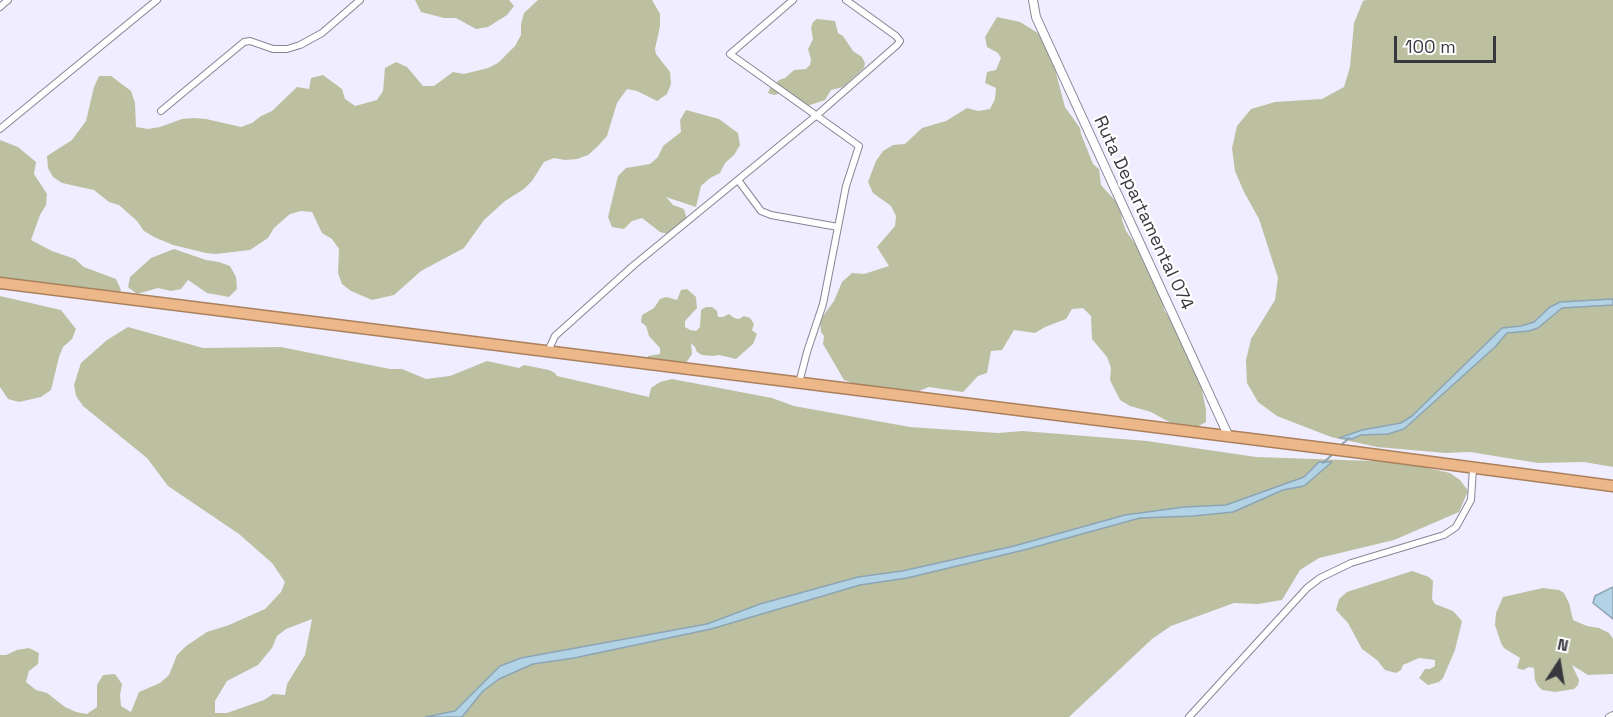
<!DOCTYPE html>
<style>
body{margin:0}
#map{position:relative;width:1613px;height:717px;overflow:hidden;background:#efedff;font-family:"Space Grotesk",sans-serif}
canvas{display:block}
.north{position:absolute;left:1529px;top:633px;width:60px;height:60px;-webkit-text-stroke:4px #fff;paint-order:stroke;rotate:12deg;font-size:16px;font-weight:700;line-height:24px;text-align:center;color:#39383f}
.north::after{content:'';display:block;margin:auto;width:21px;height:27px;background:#39383f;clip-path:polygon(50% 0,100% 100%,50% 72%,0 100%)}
.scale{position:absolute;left:1394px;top:36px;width:102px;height:27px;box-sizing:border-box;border:3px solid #39383f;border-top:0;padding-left:8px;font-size:18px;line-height:21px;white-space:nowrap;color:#39383f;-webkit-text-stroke:4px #fff;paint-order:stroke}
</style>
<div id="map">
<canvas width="1613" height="717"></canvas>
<div class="north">N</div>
<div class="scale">100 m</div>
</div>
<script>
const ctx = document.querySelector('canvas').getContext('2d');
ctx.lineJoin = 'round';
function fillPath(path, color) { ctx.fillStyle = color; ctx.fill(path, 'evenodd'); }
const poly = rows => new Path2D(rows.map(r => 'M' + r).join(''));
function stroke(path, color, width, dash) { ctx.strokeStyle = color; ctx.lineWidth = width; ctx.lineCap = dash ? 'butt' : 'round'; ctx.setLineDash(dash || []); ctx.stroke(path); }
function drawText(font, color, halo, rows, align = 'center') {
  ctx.font = font + ' "Space Grotesk",sans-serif'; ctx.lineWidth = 4.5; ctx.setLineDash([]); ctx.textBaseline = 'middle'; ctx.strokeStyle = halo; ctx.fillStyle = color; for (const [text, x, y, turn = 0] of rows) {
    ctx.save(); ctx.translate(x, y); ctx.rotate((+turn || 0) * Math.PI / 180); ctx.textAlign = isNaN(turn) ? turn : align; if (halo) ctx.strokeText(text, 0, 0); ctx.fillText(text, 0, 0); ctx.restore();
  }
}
fillPath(poly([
 [415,0,509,0,514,6,507,15,488,27,476,29,456,18,444,18,421,12],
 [538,0,652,0,660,14,660,26,655,49,656,54,670,72,671,84,667,94,657,101,637,91,627,89,617,103,607,136,597,147,588,155,577,159,565,160,554,158,544,162,532,181,524,189,505,201,484,220,464,248,421,271,394,295,372,300,351,291,342,284,338,273,339,249,332,239,322,233,312,212,301,211,290,214,274,228,268,238,250,250,216,254,206,253,173,245,154,237,144,231,137,221,119,205,109,202,94,190,62,183,53,177,48,168,47,156,72,140,86,121,94,87,99,76,111,76,131,91,135,103,136,127,148,129,160,127,182,119,194,118,206,119,241,127,252,123,261,116,272,111,297,87,309,89,311,78,323,75,342,89,345,99,355,106,377,100,383,91,385,68,396,62,407,67,423,86,434,86,453,72,464,74,488,68,498,63,515,46,521,35,521,24,524,13],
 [1366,0,1613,0,1613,467,1584,462,1538,463,1470,452,1445,453,1377,447,1331,437,1277,416,1258,402,1247,383,1246,360,1251,339,1275,300,1278,278,1259,219,1244,192,1235,171,1232,148,1237,126,1251,109,1275,102,1322,99,1344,87,1350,67,1354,23,1363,1],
 [997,17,1020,22,1049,40,1054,50,1056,73,1065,107,1080,128,1081,134,1093,164,1099,169,1101,185,1121,207,1122,220,1126,231,1138,248,1162,297,1164,310,1184,339,1200,381,1206,410,1206,422,1195,428,1171,423,1151,412,1130,406,1120,400,1110,380,1111,368,1107,357,1092,339,1091,316,1083,308,1072,309,1066,319,1045,327,1035,333,1014,330,1002,350,991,351,987,373,978,376,963,392,929,387,919,391,894,389,877,393,844,380,823,344,824,336,821,332,820,320,834,301,842,282,852,273,864,274,889,266,877,247,895,226,896,216,891,206,873,193,868,182,876,161,883,151,893,145,905,144,922,128,946,121,967,108,978,111,990,109,995,99,996,88,985,83,987,72,996,70,1001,58,998,53,987,47,985,37],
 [817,19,835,21,838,33,843,36,853,51,862,57,865,63,864,68,843,87,831,90,825,100,807,106,784,92,774,95,768,93,770,88,779,80,785,78,794,70,806,69,810,65,811,60,808,49,813,39,811,28,813,22],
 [686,110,719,119,738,133,740,145,734,155,725,163,720,173,710,178,701,186,696,207,666,197,673,205,684,209,687,220,682,230,672,235,660,232,642,218,632,221,624,229,612,227,608,217,618,176,626,168,650,164,658,157,663,146,681,132,680,120],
 [0,140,18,147,36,162,34,174,47,194,46,205,40,215,31,240,52,251,75,259,84,267,116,279,121,290,113,298,20,286,0,290],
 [174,249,206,260,219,262,230,266,236,277,237,289,229,297,207,293,188,280,181,289,171,291,158,288,137,294,128,287,130,277,151,258],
 [687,289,696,297,697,308,685,321,685,327,690,330,696,331,700,327,701,310,706,307,712,307,717,311,718,317,723,317,729,314,734,318,739,319,744,316,750,318,754,324,752,330,757,334,753,344,736,359,719,355,713,356,702,355,697,352,695,347,691,343,692,354,686,363,647,361,648,356,660,354,660,348,649,336,646,326,641,322,642,315,654,308,660,299,666,297,677,300,681,290],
 [0,296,61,310,76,329,72,339,63,347,59,357,51,390,41,397,19,402,8,399,0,387],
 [128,327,203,348,281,347,390,369,402,369,426,379,450,376,487,361,519,368,524,365,549,370,555,373,557,376,649,397,651,388,660,382,672,379,772,398,794,406,910,427,998,433,1023,431,1147,441,1256,457,1402,462,1450,473,1460,480,1468,491,1459,512,1394,540,1319,558,1300,570,1282,600,1258,604,1234,603,1171,626,1152,639,1069,717,0,717,0,655,6,655,17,650,29,648,39,653,38,664,29,671,26,682,36,690,47,693,65,707,76,712,87,714,97,707,97,685,103,675,115,674,122,684,120,695,121,706,131,712,139,692,160,683,169,675,177,655,186,646,207,632,229,625,265,609,281,592,285,582,272,563,239,534,168,486,147,458,83,406,76,396,74,385,81,363,107,340],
 [312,619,305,655,287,684,285,695,273,694,264,700,227,713,215,713,215,701,227,681,258,665,272,648,277,636,286,629],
 [1412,571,1429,577,1433,581,1432,599,1435,604,1453,611,1462,621,1455,650,1443,678,1439,682,1428,685,1419,678,1425,669,1430,669,1435,666,1435,660,1419,658,1403,665,1401,670,1396,673,1385,670,1377,660,1362,649,1348,623,1336,610,1339,599,1347,592],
 [1543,588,1559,590,1564,593,1569,603,1573,620,1587,626,1599,628,1609,633,1613,639,1613,674,1588,675,1572,665,1579,680,1578,685,1574,689,1555,692,1542,690,1538,686,1535,680,1534,668,1529,667,1523,670,1517,668,1520,658,1504,648,1501,643,1495,625,1496,613,1503,597]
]), '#bcc0a1');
const water = poly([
 [1613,299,1613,305,1562,308,1538,328,1529,331,1507,333,1495,347,1404,429,1388,434,1361,435,1352,439,1339,438,1362,430,1401,423,1412,416,1502,328,1521,326,1534,322,1550,307,1560,302,1613,299],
 [1319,462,1332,462,1304,486,1283,490,1233,512,1193,516,1140,518,1024,550,907,578,860,585,711,629,574,658,533,664,499,679,483,691,462,717,425,717,455,711,500,666,521,658,707,624,760,604,858,577,902,571,1014,546,1125,515,1184,507,1226,505,1304,477,1319,462],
 [1613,587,1613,619,1593,603,1595,596,1613,587]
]);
fillPath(water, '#b1d3e5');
stroke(water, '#8da4b3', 1.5);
stroke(poly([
 [1340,446,1349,438],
 [1323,463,1334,453]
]), '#8da4b3', 2);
const minor = poly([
 [793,0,730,54,859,146,846,186,823,304,807,352,799,383],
 [0,7,8,0],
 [161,111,244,42,250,41,273,49,287,49,300,45,322,33,360,0],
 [0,129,157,0],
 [738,180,761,211,771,215,838,227],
 [548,351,555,336,634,265,817,115,897,45,900,41,896,36,846,0],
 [1189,717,1307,588,1320,578,1351,563,1444,535,1456,527,1471,500,1473,468],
 [1609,717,1613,715]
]);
const tertiary = poly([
 [1033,0,1036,17,1229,437]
]);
const trunk = poly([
 [0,283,1355,452,1613,486]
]);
stroke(minor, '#868594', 8);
stroke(tertiary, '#868594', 10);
stroke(trunk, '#aa805c', 13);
stroke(minor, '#fff', 6);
stroke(tertiary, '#fff', 8);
stroke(trunk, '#ecb88a', 10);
drawText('18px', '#39383f', '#fff', [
 ["Ruta Departamental 074",1143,213,65]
]);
</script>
